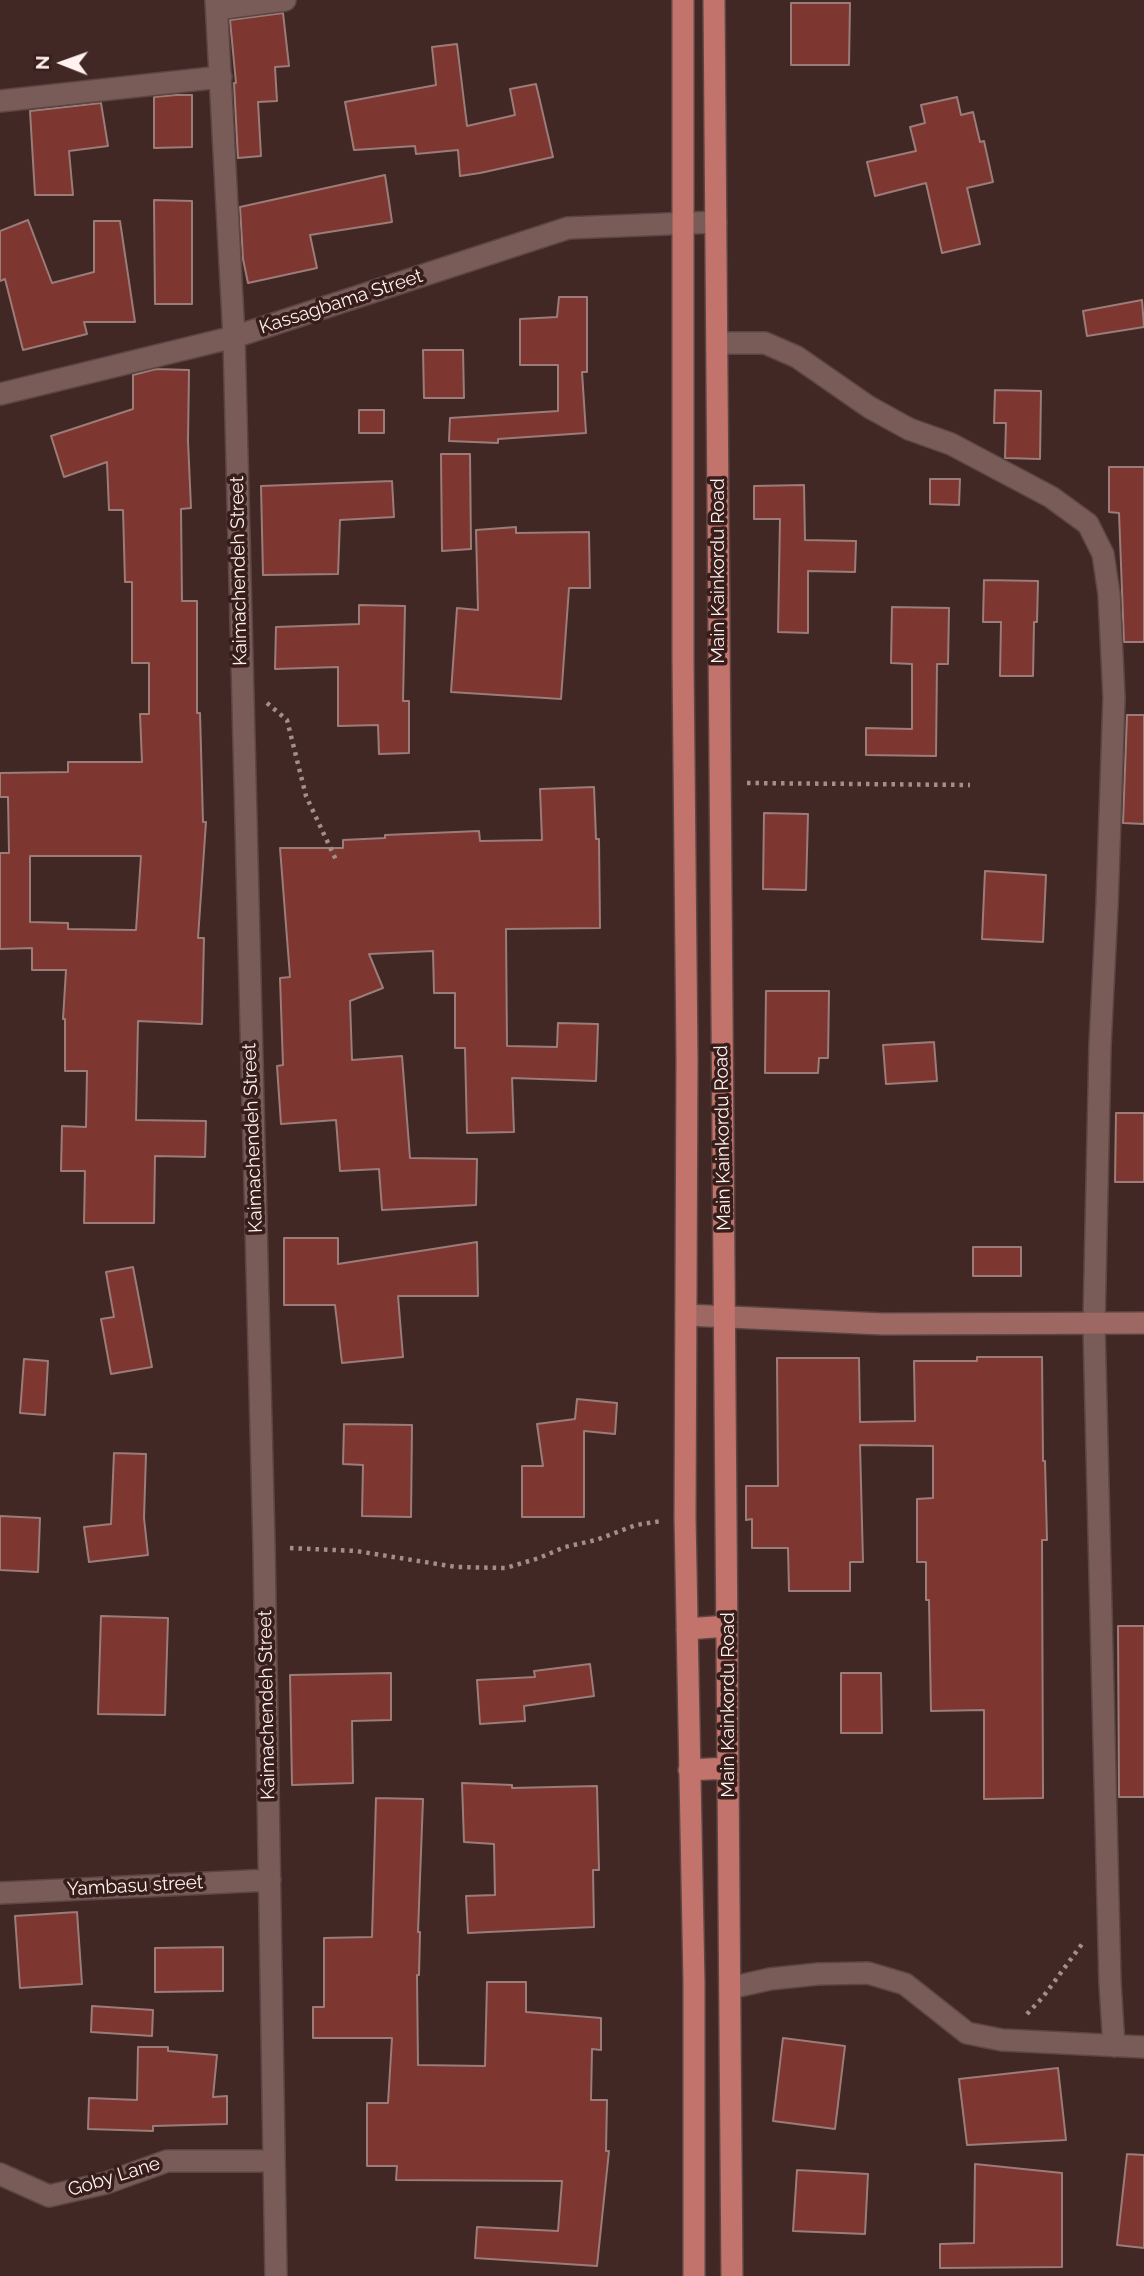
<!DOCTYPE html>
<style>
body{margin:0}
#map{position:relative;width:1144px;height:2276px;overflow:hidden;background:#412825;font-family:Raleway,sans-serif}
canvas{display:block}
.north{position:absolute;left:28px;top:28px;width:70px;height:70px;-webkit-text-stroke:5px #371e1b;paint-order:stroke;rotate:271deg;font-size:19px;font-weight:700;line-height:28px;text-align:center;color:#fff1ef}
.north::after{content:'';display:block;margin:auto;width:24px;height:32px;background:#fff1ef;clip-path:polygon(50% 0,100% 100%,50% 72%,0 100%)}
</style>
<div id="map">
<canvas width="1144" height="2276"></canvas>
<div class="north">N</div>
</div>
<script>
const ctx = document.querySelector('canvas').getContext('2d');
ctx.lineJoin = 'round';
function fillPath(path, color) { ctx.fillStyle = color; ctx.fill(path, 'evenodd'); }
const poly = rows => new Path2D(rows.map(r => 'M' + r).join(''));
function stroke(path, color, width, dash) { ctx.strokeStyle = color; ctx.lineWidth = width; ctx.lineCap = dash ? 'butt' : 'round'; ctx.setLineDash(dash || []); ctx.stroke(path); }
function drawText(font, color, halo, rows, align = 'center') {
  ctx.font = font + ' Raleway,sans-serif'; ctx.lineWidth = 7; ctx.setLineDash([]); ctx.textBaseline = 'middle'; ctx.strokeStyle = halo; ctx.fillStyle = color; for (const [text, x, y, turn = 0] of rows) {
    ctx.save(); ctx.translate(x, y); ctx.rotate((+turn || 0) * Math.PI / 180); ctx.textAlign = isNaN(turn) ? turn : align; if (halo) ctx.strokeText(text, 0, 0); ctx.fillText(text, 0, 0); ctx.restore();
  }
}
const building = poly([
 [791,3,850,3,849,65,791,65,791,3],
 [283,13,289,66,275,67,277,101,258,102,261,156,238,158,234,83,236,83,230,20,283,13],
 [457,44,467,126,515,115,510,89,536,84,553,157,480,173,460,176,458,150,416,154,415,146,354,150,345,102,436,85,432,47,457,44],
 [176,95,192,95,192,147,154,148,154,97,176,95],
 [957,97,961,115,973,112,980,142,984,141,993,182,967,188,980,244,942,253,926,183,875,196,867,162,916,151,910,127,925,123,921,105,957,97],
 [101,103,108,146,69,151,73,195,35,195,30,111,101,103],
 [385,175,392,222,310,235,317,268,248,283,243,259,240,207,385,175],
 [154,200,192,201,192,304,155,304,154,200],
 [28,220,52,283,94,272,94,221,120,221,135,322,84,322,87,334,23,350,5,279,0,281,0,231,28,220],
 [559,297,587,297,587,372,582,372,586,433,498,439,498,443,449,441,450,418,558,411,558,365,520,365,520,319,557,317,559,297],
 [1142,300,1144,327,1087,336,1083,311,1142,300],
 [423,350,463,350,464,398,424,398,423,350],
 [156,369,189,370,188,441,191,508,181,509,182,601,197,601,197,713,200,713,203,822,206,822,198,938,204,938,202,1024,138,1021,136,1120,206,1121,205,1157,155,1156,154,1223,84,1223,85,1171,61,1171,62,1126,86,1127,87,1071,65,1071,65,1019,63,1019,66,970,32,970,32,948,0,949,0,853,9,853,8,797,0,797,0,773,68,772,68,762,142,762,140,714,149,714,149,663,132,663,132,582,125,582,123,510,109,510,107,462,64,477,51,436,133,409,133,375,156,369],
 [30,856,141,856,136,930,68,929,68,923,30,922,30,856],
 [995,390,1041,391,1040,459,1005,458,1006,423,994,423,995,390],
 [359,410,384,410,384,433,359,433,359,410],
 [441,454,470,454,471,549,442,551,441,454],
 [1109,467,1144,467,1144,642,1124,642,1119,513,1109,512,1109,467],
 [930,479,960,479,959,505,930,504,930,479],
 [392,481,394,517,340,520,338,574,263,575,261,486,392,481],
 [804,485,805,540,856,541,855,572,808,571,808,633,778,632,780,519,754,519,754,486,804,485],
 [516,527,516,533,589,532,590,588,569,588,561,699,451,692,457,608,478,610,476,530,516,527],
 [984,580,1038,581,1037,622,1034,622,1033,676,1000,676,1001,622,983,622,984,580],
 [359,605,405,606,403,701,409,701,409,753,379,754,378,725,338,726,338,667,275,669,276,627,359,624,359,605],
 [892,607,949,608,948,664,937,664,936,756,866,755,866,728,912,729,912,664,891,663,892,607],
 [1127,715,1144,715,1144,824,1123,823,1127,715],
 [594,787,596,839,599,839,600,928,506,929,507,1046,557,1047,558,1023,598,1024,596,1081,512,1078,514,1132,467,1133,465,1048,455,1048,455,993,434,993,433,951,369,954,383,988,350,1001,352,1060,402,1056,410,1158,477,1159,476,1205,382,1210,379,1169,340,1171,336,1120,281,1124,277,1066,283,1065,280,978,290,977,280,848,343,848,343,840,385,838,385,835,479,831,480,841,542,840,540,789,594,787],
 [764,813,808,814,806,890,763,889,764,813],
 [985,871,1046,875,1043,942,982,939,985,871],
 [766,991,829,991,828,1058,819,1058,818,1073,765,1073,766,991],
 [934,1042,937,1081,886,1084,883,1045,934,1042],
 [1116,1113,1144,1113,1144,1182,1115,1182,1116,1113],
 [284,1238,338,1238,338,1264,477,1242,478,1296,398,1296,403,1357,342,1363,335,1305,284,1305,284,1238],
 [973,1247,1021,1247,1021,1276,973,1276,973,1247],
 [133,1267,152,1367,111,1374,101,1319,114,1317,106,1272,133,1267],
 [977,1357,1042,1357,1043,1461,1045,1461,1047,1540,1042,1540,1043,1798,984,1799,984,1710,931,1711,929,1600,926,1600,926,1562,917,1562,917,1499,933,1498,933,1446,860,1445,863,1562,850,1562,850,1591,789,1591,788,1548,752,1548,752,1519,746,1520,746,1486,778,1486,777,1358,859,1358,860,1422,915,1421,914,1361,977,1361,977,1357],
 [24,1359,48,1361,45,1415,20,1413,24,1359],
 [577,1399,617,1403,615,1434,584,1431,584,1517,522,1517,522,1466,543,1466,537,1424,575,1419,577,1399],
 [344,1424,412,1425,411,1517,362,1516,363,1465,343,1464,344,1424],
 [114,1453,146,1454,144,1518,148,1555,89,1562,84,1527,111,1524,114,1453],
 [0,1516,40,1518,38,1572,0,1570,0,1516],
 [101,1616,168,1618,165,1715,98,1714,101,1616],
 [1118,1626,1144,1626,1144,1797,1119,1797,1118,1626],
 [590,1664,594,1696,524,1706,525,1721,480,1724,477,1680,535,1677,534,1671,590,1664],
 [391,1673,391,1720,352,1721,353,1783,292,1785,290,1675,391,1673],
 [841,1673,881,1673,882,1733,841,1733,841,1673],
 [462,1783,512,1785,512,1788,597,1786,599,1870,593,1870,594,1927,468,1933,466,1896,495,1895,494,1844,464,1842,462,1783],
 [376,1798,423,1799,418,1932,420,1932,419,1975,417,1975,418,2065,485,2066,487,1982,526,1982,526,2012,601,2018,601,2050,592,2049,591,2100,607,2100,606,2151,609,2151,597,2266,475,2258,477,2227,558,2231,562,2181,396,2180,397,2166,367,2166,367,2103,388,2103,392,2038,313,2038,313,2007,324,2007,324,1938,372,1937,376,1798],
 [77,1912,82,1984,20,1988,15,1916,77,1912],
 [223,1947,223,1991,155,1992,155,1948,223,1947],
 [92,2006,153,2010,152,2036,91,2032,92,2006],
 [783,2038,845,2046,835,2129,773,2121,783,2038],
 [138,2047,168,2047,168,2051,217,2055,213,2097,227,2096,227,2124,153,2126,153,2131,88,2129,89,2098,137,2100,138,2047],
 [1058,2068,1066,2140,967,2145,959,2079,1058,2068],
 [1127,2154,1144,2155,1144,2248,1117,2245,1127,2154],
 [975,2164,1062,2173,1062,2267,940,2268,940,2244,974,2243,975,2164],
 [797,2170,868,2174,865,2234,793,2231,797,2170]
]);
fillPath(building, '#7d3630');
stroke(building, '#9b7c78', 2);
const street = poly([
 [216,0,234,337,264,1546,276,2276],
 [217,9,285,0],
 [0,101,221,77],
 [717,343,765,343,797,357,869,407,909,429,951,444,1051,497,1088,524,1103,554,1109,594,1114,698,1107,905,1100,1046,1094,1325,1110,1983,1114,2046],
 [0,394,234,337,568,228,716,222],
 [0,1893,270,1880],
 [730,1988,770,1979,818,1974,868,1973,905,1984,967,2033,1002,2040,1144,2047],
 [0,2174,49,2196,106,2183,167,2161,274,2161]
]);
const secondary = poly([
 [686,1315,883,1324,1144,1323]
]);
const primary = poly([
 [683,0,683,662,687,1058,685,1517,694,1983,694,2276],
 [714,0,732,2276],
 [687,1629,727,1626],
 [689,1770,728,1768]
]);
stroke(street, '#5b4644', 24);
stroke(secondary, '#5b4644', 24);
stroke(primary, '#5b4644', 24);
stroke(poly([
 [267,703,287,720,306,796,337,862],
 [747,783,970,785],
 [290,1548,356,1551,456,1567,506,1568,539,1558,565,1547,596,1540,636,1525,661,1521],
 [1027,2014,1043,1997,1082,1944]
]), '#a28f8c', 4.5, [3.5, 5]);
stroke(street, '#795c58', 21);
stroke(secondary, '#9d6862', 21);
stroke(primary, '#c2736b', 21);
drawText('19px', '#fff1ef', '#371e1b', [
 ["Kassagbama Street",341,302,-18],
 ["Kaimachendeh Street",239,571,-91],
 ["Main Kainkordu Road",718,571,-90],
 ["Kaimachendeh Street",253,1138,-92],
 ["Main Kainkordu Road",723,1138,-91],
 ["Kaimachendeh Street",267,1705,-91],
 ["Main Kainkordu Road",728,1705,-90],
 ["Yambasu street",135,1886,-3],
 ["Goby Lane",114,2177,-17]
]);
</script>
